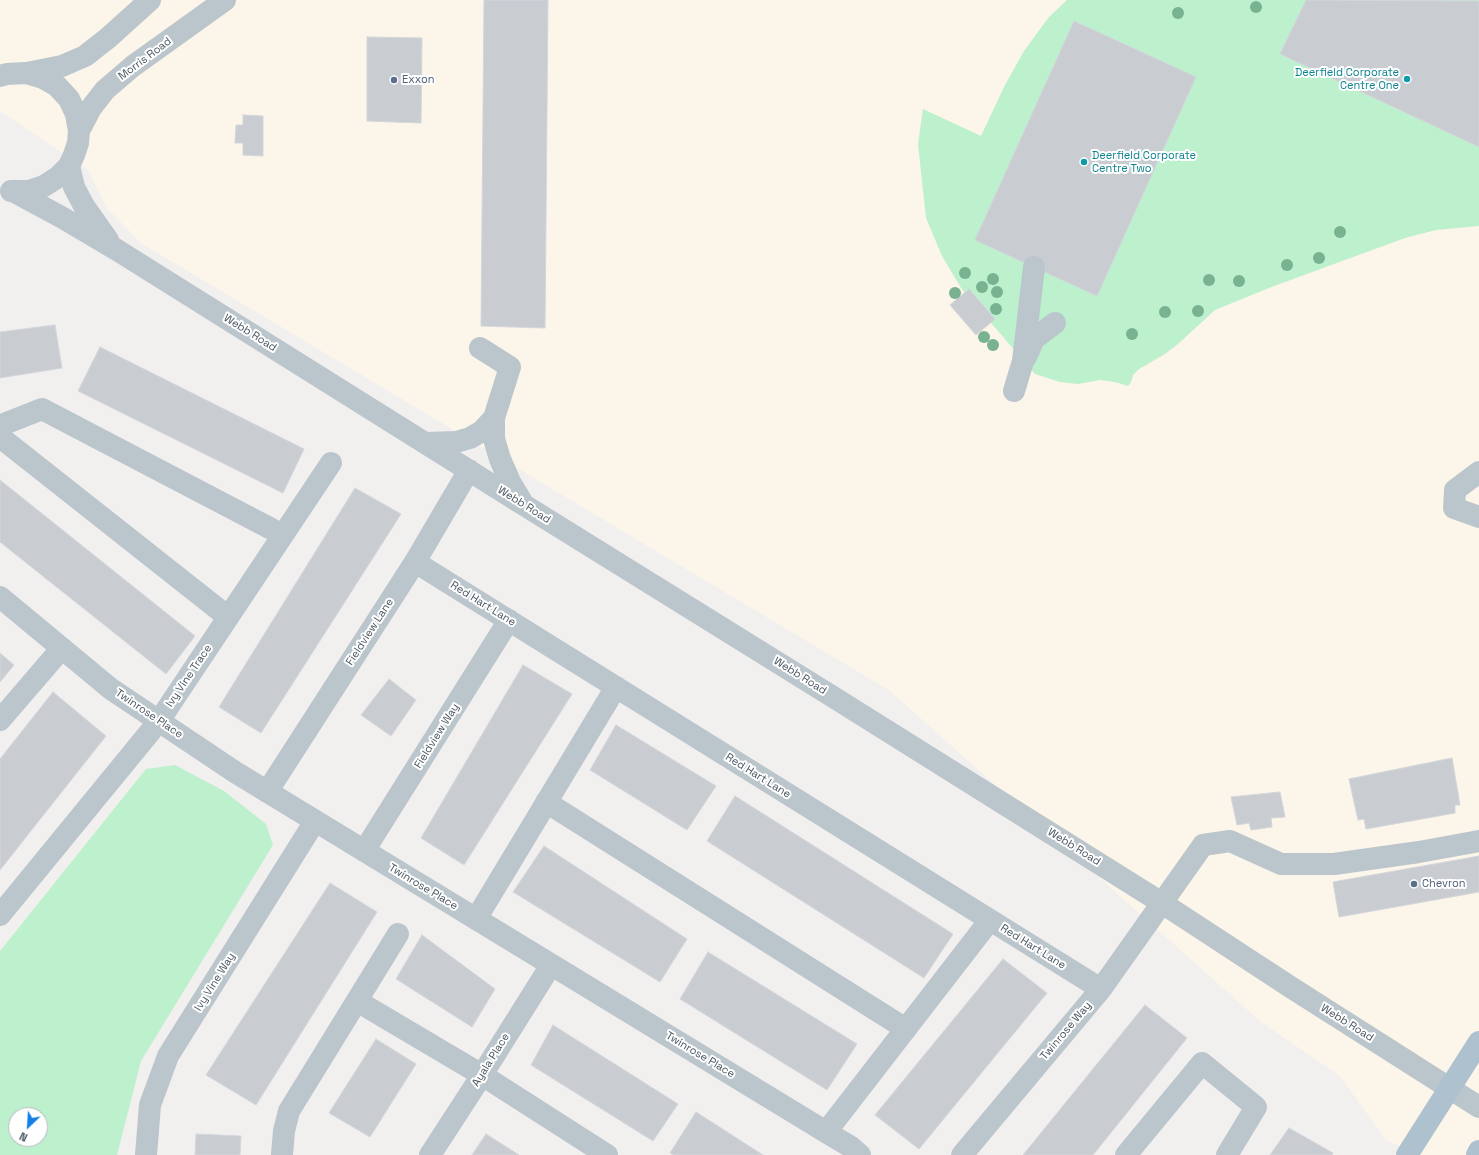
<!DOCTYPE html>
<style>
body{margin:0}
#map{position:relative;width:1479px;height:1155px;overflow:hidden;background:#f2efef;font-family:"Space Grotesk",sans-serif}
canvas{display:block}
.north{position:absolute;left:8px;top:1107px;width:40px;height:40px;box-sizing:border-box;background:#fff;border:1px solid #b5bbbe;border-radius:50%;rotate:205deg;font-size:11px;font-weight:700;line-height:16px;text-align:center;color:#47545d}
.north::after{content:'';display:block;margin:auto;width:14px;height:18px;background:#167fe5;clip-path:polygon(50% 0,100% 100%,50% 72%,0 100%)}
</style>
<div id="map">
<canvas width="1479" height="1155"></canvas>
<div class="north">N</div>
</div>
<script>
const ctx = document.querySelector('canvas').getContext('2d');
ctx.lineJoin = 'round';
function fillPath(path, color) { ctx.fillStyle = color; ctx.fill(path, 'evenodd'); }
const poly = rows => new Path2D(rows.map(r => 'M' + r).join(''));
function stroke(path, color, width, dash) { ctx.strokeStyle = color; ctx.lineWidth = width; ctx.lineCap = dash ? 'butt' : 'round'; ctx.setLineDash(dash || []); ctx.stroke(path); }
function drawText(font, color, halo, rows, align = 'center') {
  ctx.font = font + ' "Space Grotesk",sans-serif'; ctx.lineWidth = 4; ctx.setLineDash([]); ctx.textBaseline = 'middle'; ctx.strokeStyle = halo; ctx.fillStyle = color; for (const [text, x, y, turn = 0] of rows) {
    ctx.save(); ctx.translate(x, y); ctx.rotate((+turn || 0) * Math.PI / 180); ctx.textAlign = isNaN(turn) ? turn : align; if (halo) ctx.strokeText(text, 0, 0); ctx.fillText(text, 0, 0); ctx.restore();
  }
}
fillPath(poly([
 [0,0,1479,0,1479,1155,1419,1155,1386,1140,1340,1076,1261,1022,890,691,141,243,107,208,88,170,0,111]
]), '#fcf5e9');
fillPath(poly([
 [1067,0,1479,0,1479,226,1436,230,1405,238,1274,286,1215,310,1179,343,1165,354,1139,369,1133,375,1131,382,1128,386,1115,382,1100,380,1078,384,1060,382,1035,374,961,288,942,256,926,218,918,144,923,109,981,136,1004,87,1024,51,1049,17],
 [175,765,224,791,266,824,273,845,141,1061,117,1155,0,1155,0,951,146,769],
 [16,1115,40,1115,40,1139,16,1139]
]), '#bdf0cd');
const building = poly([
 [484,0,548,0,545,328,481,326,484,0],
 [1306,0,1479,1,1479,147,1280,54,1306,0],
 [1074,21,1196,77,1097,296,975,240,1074,21],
 [367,37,422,38,421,123,367,121,367,37],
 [243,115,263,116,263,156,243,155,243,143,235,143,236,125,243,125,243,115],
 [969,289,995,319,976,335,950,305,969,289],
 [55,325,62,368,0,378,0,332,55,325],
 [100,347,304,449,283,493,78,391,100,347],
 [0,480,195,636,166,674,0,542,0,480],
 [355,488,401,514,261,733,219,707,355,488],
 [0,653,14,665,0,682,0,653],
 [523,665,572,694,464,865,421,838,523,665],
 [389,679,416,700,391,736,361,715,389,679],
 [53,692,106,736,0,870,0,759,53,692],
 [616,725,716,786,687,830,590,770,616,725],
 [1452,758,1460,805,1455,805,1455,813,1366,829,1364,819,1358,820,1349,779,1452,758],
 [1280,792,1285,817,1271,818,1272,827,1251,830,1249,823,1237,825,1231,797,1280,792],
 [735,796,953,934,924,978,707,841,735,796],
 [544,846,687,939,660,982,513,892,544,846],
 [1479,856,1479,892,1339,917,1333,882,1479,856],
 [330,883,377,912,256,1105,206,1075,330,883],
 [422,935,495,989,472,1027,396,979,422,935],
 [708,952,857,1044,827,1090,680,999,708,952],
 [1003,959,1047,993,919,1149,875,1115,1003,959],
 [1145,1005,1187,1038,1093,1155,1023,1155,1145,1005],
 [553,1025,678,1104,653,1141,531,1065,553,1025],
 [376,1039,416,1064,370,1137,329,1113,376,1039],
 [696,1112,763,1155,674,1155,670,1153,696,1112],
 [1289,1128,1333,1153,1332,1155,1270,1155,1289,1128],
 [196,1134,241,1136,240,1155,195,1155,196,1134],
 [486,1134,519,1155,472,1155,486,1134]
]);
fillPath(building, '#c9cdd2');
stroke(building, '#d3d6db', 1);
stroke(poly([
 [27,73,62,66,85,56,108,38,150,0],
 [0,76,7,74,26,73,43,78,57,86,69,99,76,114,79,131,78,143,74,155,69,166,58,177,44,186,29,191,11,191],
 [79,131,91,108,105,90,133,66,225,0],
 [69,166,74,187,84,206,108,240],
 [13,191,63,218,117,250,524,505,830,695,1162,903,1292,988,1479,1107],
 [480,348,510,367,494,418,494,439,500,459,510,482,522,502],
 [1026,357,1034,339,1055,323],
 [1014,391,1023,361,1034,267],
 [0,429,4,424,42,409,283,535],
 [0,437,228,617],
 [426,443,456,442,470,438,482,431,494,418],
 [1479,472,1455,490,1454,508,1479,517],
 [415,562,1101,989],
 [0,597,111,689,235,772,826,1132,851,1147,860,1155],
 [0,720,62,648],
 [267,792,415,562,469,470],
 [546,802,906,1029],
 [364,851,509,620],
 [0,915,159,721,331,463],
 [476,919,616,687],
 [357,1001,482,1075,607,1155],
 [826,1132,990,920],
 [146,1155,150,1105,168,1056,315,821],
 [282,1155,284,1131,289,1111,398,934],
 [430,1155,482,1075,551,965],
 [962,1155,1101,989,1203,845,1230,841,1281,864,1334,864,1419,852,1479,841],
 [1126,1155,1202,1063,1256,1107,1227,1155]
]), '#bbc5cc', 22);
stroke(poly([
 [1407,1155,1479,1042],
 [1477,1155,1479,1151]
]), '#aec1cf', 22);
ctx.fillStyle = '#78b291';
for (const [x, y] of [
 [1256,7],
 [1178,13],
 [1340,232],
 [1319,258],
 [1287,265],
 [965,273],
 [993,279],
 [1209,280],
 [1239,281],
 [982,287],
 [997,292],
 [955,293],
 [996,309],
 [1198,311],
 [1165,312],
 [1132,334],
 [984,337],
 [993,345]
]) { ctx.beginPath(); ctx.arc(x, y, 6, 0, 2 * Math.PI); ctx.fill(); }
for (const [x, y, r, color] of [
 [1407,79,4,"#0f9aa8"],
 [394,80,4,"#5c6f8a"],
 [1084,162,4,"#0f9aa8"],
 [1414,884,4,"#5c6f8a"]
]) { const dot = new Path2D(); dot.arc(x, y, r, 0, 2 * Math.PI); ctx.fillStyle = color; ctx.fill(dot); stroke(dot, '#fff', 1.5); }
drawText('11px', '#47545d', '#fff', [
 ["Morris Road",145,59,-37],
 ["Webb Road",250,333,32],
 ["Webb Road",524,505,32],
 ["Red Hart Lane",483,604,32],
 ["Fieldview Lane",370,632,-57],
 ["Ivy Vine Trace",189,676,-56],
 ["Webb Road",800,676,32],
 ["Twinrose Place",149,714,34],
 ["Fieldview Way",437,736,-58],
 ["Red Hart Lane",758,776,32],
 ["Webb Road",1074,847,32],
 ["Twinrose Place",423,887,31],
 ["Red Hart Lane",1033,947,32],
 ["Ivy Vine Way",215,982,-58],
 ["Webb Road",1347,1023,32],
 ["Twinrose Way",1066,1031,-50],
 ["Twinrose Place",700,1055,31],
 ["Ayala Place",491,1060,-58]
]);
drawText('11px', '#0d838f', '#fff', [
 ["Deerfield Corporate",1399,73],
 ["Centre One",1399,86],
 ["Deerfield Corporate",1092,156,"left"],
 ["Centre Two",1092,169,"left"]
], 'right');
drawText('11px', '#4e5e75', '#fff', [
 ["Exxon",402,80],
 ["Chevron",1422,884]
], 'left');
</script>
